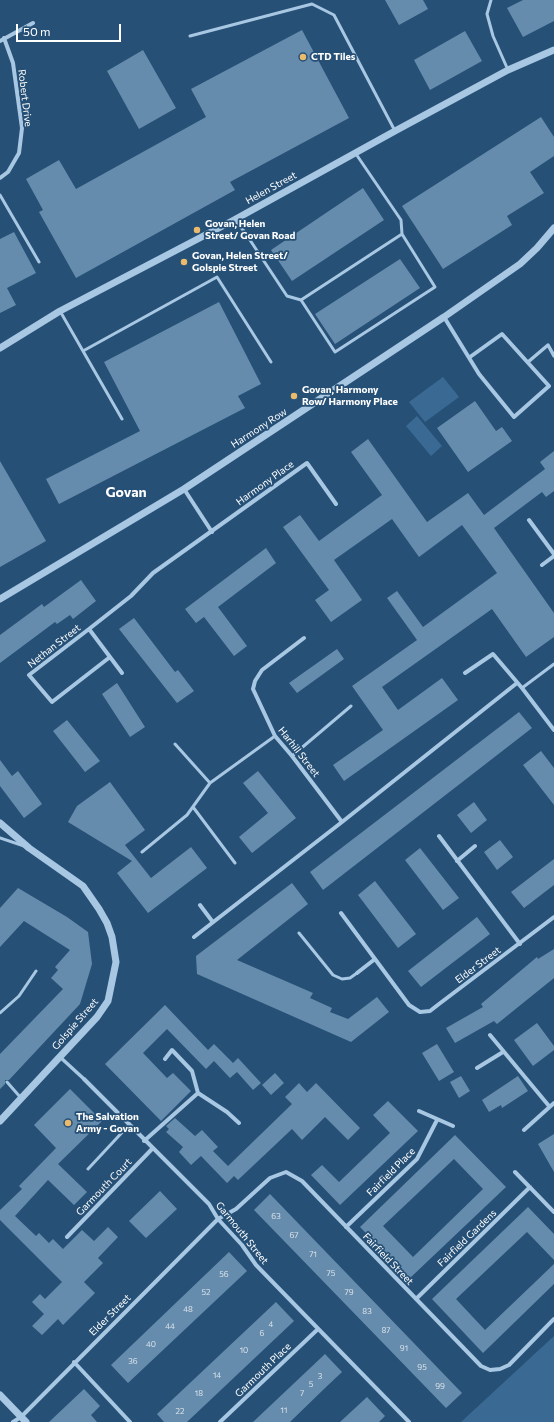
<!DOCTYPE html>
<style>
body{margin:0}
#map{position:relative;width:554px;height:1422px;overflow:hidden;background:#265076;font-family:Commissioner,sans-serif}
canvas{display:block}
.scale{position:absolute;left:16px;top:24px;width:105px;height:18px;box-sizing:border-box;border:2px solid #fff;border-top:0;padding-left:5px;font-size:12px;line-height:14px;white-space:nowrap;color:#fff;-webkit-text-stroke:3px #265076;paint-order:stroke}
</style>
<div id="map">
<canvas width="554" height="1422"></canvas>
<div class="scale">50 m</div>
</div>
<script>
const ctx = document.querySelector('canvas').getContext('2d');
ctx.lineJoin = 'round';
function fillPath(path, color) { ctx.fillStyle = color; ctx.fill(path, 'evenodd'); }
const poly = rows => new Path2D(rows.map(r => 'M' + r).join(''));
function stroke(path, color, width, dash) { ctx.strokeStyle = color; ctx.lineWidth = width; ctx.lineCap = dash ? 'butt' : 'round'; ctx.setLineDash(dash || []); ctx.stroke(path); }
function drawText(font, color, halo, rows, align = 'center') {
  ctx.font = font + ' Commissioner,sans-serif'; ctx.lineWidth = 3.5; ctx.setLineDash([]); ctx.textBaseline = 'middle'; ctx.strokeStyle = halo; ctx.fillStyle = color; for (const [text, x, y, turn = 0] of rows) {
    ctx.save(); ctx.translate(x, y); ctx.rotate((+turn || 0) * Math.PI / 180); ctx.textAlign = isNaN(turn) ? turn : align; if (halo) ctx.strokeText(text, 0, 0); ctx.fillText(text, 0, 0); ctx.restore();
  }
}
fillPath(poly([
 [443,377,459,397,425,422,409,402],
 [417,416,442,446,431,456,406,426],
 [554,1336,554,1422,461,1422]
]), '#3a6a93');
fillPath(poly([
 [385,0,423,0,428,9,399,25],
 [523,0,554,0,554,21,523,37,507,8],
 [302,30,349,118,230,182,235,190,76,278,39,212,43,210,26,179,59,160,76,189,206,117,191,89],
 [465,31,482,61,430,90,414,60],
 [143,50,176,108,139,129,107,71],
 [541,117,554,137,554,156,530,172,544,193,507,216,512,225,443,269,402,206],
 [363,188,384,220,292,281,271,250],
 [14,232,36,273,7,288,16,305,0,313,0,239],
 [400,259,420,288,335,344,315,314],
 [219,302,261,384,238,396,245,408,59,504,46,479,140,431,104,362],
 [475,401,496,431,502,427,512,441,468,472,437,428],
 [368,439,427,522,468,493,484,515,545,469,540,462,554,451,554,491,546,497,542,492,494,528,554,613,554,637,526,657,492,609,382,687,398,710,442,678,458,700,344,781,333,765,383,730,352,686,417,640,387,598,397,591,423,627,497,573,462,525,419,557,392,519,334,560,362,600,331,622,315,600,329,590,283,527,300,515,319,541,382,495,351,452],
 [0,461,46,541,0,567],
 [266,548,276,563,218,607,247,646,234,656,204,617,196,623,185,609],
 [81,580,96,601,73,619,70,615,57,624,55,622,0,663,0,635,42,604,44,607],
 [134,618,175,672,178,670,194,691,177,703,119,629],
 [337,649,344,659,297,693,289,683],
 [117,683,145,727,130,737,102,694],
 [519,712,532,728,323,890,310,872],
 [67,720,100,761,85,772,53,731],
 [541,751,554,768,554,805,523,765],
 [0,760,12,776,18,771,42,804,24,818,0,786],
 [258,771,296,818,252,853,239,837,268,813,243,783],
 [110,782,145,830,125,845,151,878,191,847,207,868,148,913,117,873,132,861,68,822,77,806],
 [474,802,487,820,471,833,457,815],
 [500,840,513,857,497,870,484,852],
 [420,848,459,898,443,910,405,860],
 [554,859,554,885,524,908,511,892],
 [375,881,416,934,398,948,358,895],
 [292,883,308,904,237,960,313,993,310,998,332,1008,330,1012,348,1019,377,997,389,1012,351,1042,197,974,196,956],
 [18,888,67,917,88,932,92,964,80,1004,9,1080,5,1080,5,1084,0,1089,0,1054,63,989,51,978,58,970,55,967,70,950,24,921,0,947,0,908],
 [477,917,490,934,421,987,408,971],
 [554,949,554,978,497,1024,494,1021,455,1043,446,1028,483,1007,481,1004,537,957,538,959],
 [165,1005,208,1050,214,1044,233,1063,238,1058,261,1083,253,1090,237,1072,230,1078,214,1061,206,1069,167,1029,143,1053,167,1078,173,1073,191,1091,161,1121,105,1064],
 [537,1023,554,1046,554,1050,533,1066,514,1040],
 [437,1044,454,1072,439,1081,422,1053],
 [275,1073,284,1083,271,1095,262,1085],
 [461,1076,470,1091,459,1098,450,1082],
 [518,1076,528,1091,502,1108,501,1105,489,1112,482,1100],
 [299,1083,307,1092,316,1083,360,1128,348,1140,325,1117,302,1140,292,1129,238,1180,234,1176,227,1183,201,1156,191,1165,179,1152,183,1147,166,1132,169,1129,166,1126,175,1118,195,1136,202,1130,218,1147,213,1151,228,1166,292,1104,285,1097],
 [70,1089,102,1121,58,1164,87,1192,74,1205,48,1180,15,1216,36,1236,39,1233,49,1243,53,1239,63,1249,82,1230,94,1241,108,1227,118,1237,98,1258,103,1263,84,1282,95,1293,63,1325,58,1319,42,1335,32,1326,44,1314,32,1302,40,1294,45,1299,62,1282,0,1220,0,1210,22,1189,19,1186,56,1148,34,1125],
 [388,1101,418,1131,340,1205,311,1175,322,1165,339,1182,390,1133,373,1115],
 [554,1134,554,1172,538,1144],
 [455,1135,506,1187,410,1278,360,1227],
 [454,1159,483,1189,413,1257,383,1226],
 [160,1191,177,1209,146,1238,129,1221],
 [270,1194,462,1393,446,1408,254,1210],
 [528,1207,554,1234,554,1260,527,1232,456,1299,485,1330,554,1264,554,1284,483,1353,432,1299],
 [229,1252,247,1271,128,1383,111,1365],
 [276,1302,294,1321,187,1422,164,1422,157,1414],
 [325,1354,342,1372,324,1389,290,1422,253,1422],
 [84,1389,100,1406,91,1415,97,1422,49,1422],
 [367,1397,385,1416,379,1422,340,1422]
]), '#668cad');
stroke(poly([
 [491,0,487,14,493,36,508,70],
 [190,36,312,4,334,15,395,131],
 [0,195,39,262],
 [235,221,244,231,287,296,301,300,402,234,401,220,356,154],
 [301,300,335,352,435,287,402,234],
 [60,311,122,419],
 [83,351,217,277,271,362],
 [522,688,554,664],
 [175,744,210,783,275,736],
 [292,756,351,706],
 [193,807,235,863],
 [0,838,24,846],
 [142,852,187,815,210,783],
 [299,933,333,975,342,979,350,978,357,973],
 [0,1013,19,996,36,971],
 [7,1082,21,1098],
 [88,1169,129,1125]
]), '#a7c7e2', 3);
stroke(poly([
 [528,362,548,345,554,356],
 [60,1057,84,1079]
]), '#a7c7e2', 3.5);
stroke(poly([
 [0,41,33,23],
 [0,178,8,172,19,153,22,128,13,63,4,38],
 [444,317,479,374,514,417,549,386,502,334,470,357],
 [184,489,212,532],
 [529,520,554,554],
 [542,565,554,556],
 [89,629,131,596,153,573,307,463,336,504],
 [304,638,262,670,255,681,253,689,275,736,292,756,342,822,517,683],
 [110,657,52,702,29,675,89,629,122,673],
 [465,673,493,654,522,688,554,730],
 [439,836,520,944],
 [457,861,475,846],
 [200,905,212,921],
 [341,913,409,1005,420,1012,430,1011,439,1004,554,917],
 [194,937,342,822],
 [357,973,375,959],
 [490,1035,549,1106],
 [165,1059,172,1050,192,1071,198,1093,227,1112,239,1123],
 [477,1068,503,1052],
 [84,1079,209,1204,218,1219,242,1245,256,1265,409,1422],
 [419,1111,453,1126],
 [524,1130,554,1103],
 [144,1141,198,1093],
 [515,1172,554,1212],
 [346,1227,417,1159,437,1120],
 [67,1237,152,1149],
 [416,1299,530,1187],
 [74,1362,130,1422],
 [13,1422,21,1417,218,1219,236,1209,270,1178,286,1172,302,1181,481,1366,490,1370,500,1369,509,1365,554,1319],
 [220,1422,318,1329]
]), '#a7c7e2', 4);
stroke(poly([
 [0,348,60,311,234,220,395,131,508,70,554,50],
 [0,599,184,489,444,317,520,264,537,248,554,228],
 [0,823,29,848,83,886,99,909,107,923,112,937,116,962,108,1001,97,1017,0,1121],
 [0,1395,26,1422]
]), '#a7c7e2', 7);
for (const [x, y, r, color] of [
 [303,57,4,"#eabb6d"],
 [197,230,4,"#eabb6d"],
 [184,262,4,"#eabb6d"],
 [294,396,4,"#eabb6d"],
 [68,1123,4,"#eabb6d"]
]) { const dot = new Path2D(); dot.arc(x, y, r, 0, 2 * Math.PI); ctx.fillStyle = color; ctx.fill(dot); stroke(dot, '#265076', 1.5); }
drawText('8px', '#d9e2ea', null, [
 ["63",276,1216],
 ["67",294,1235],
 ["71",313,1254],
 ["75",331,1273],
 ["56",224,1274],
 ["52",206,1292],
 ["79",349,1292],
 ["48",188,1309],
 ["83",367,1311],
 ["4",271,1324],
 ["44",170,1326],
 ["87",386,1330],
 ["6",262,1333],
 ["40",151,1344],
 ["91",404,1348],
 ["10",244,1350],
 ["36",133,1361],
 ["95",422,1367],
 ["14",217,1375],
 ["3",320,1376],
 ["5",311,1384],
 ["99",440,1386],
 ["18",199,1393],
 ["7",302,1393],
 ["11",284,1410],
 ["22",180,1411]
]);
drawText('bold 10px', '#fff', '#265076', [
 ["CTD Tiles",311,57],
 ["Govan, Helen",205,224],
 ["Street/ Govan Road",205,236],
 ["Govan, Helen Street/",192,256],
 ["Golspie Street",192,268],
 ["Govan, Harmony",302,390],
 ["Row/ Harmony Place",302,402],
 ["The Salvation",76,1117],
 ["Army - Govan",76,1129]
], 'left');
drawText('10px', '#fff', '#265076', [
 ["Robert Drive",25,98,83],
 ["Helen Street",271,188,-29],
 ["Harmony Row",259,428,-33],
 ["Harmony Place",265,483,-36],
 ["Nethan Street",54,646,-38],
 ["Harhill Street",299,752,52],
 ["Elder Street",478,965,-37],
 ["Golspie Street",75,1024,-49],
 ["Fairfield Place",391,1172,-45],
 ["Garmouth Court",104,1187,-46],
 ["Garmouth Street",242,1233,51],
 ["Fairfield Gardens",467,1238,-44],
 ["Fairfield Street",388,1259,46],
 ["Elder Street",110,1315,-45],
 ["Garmouth Place",263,1370,-44]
]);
drawText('bold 14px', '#fff', '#265076', [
 ["Govan",126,492]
]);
</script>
